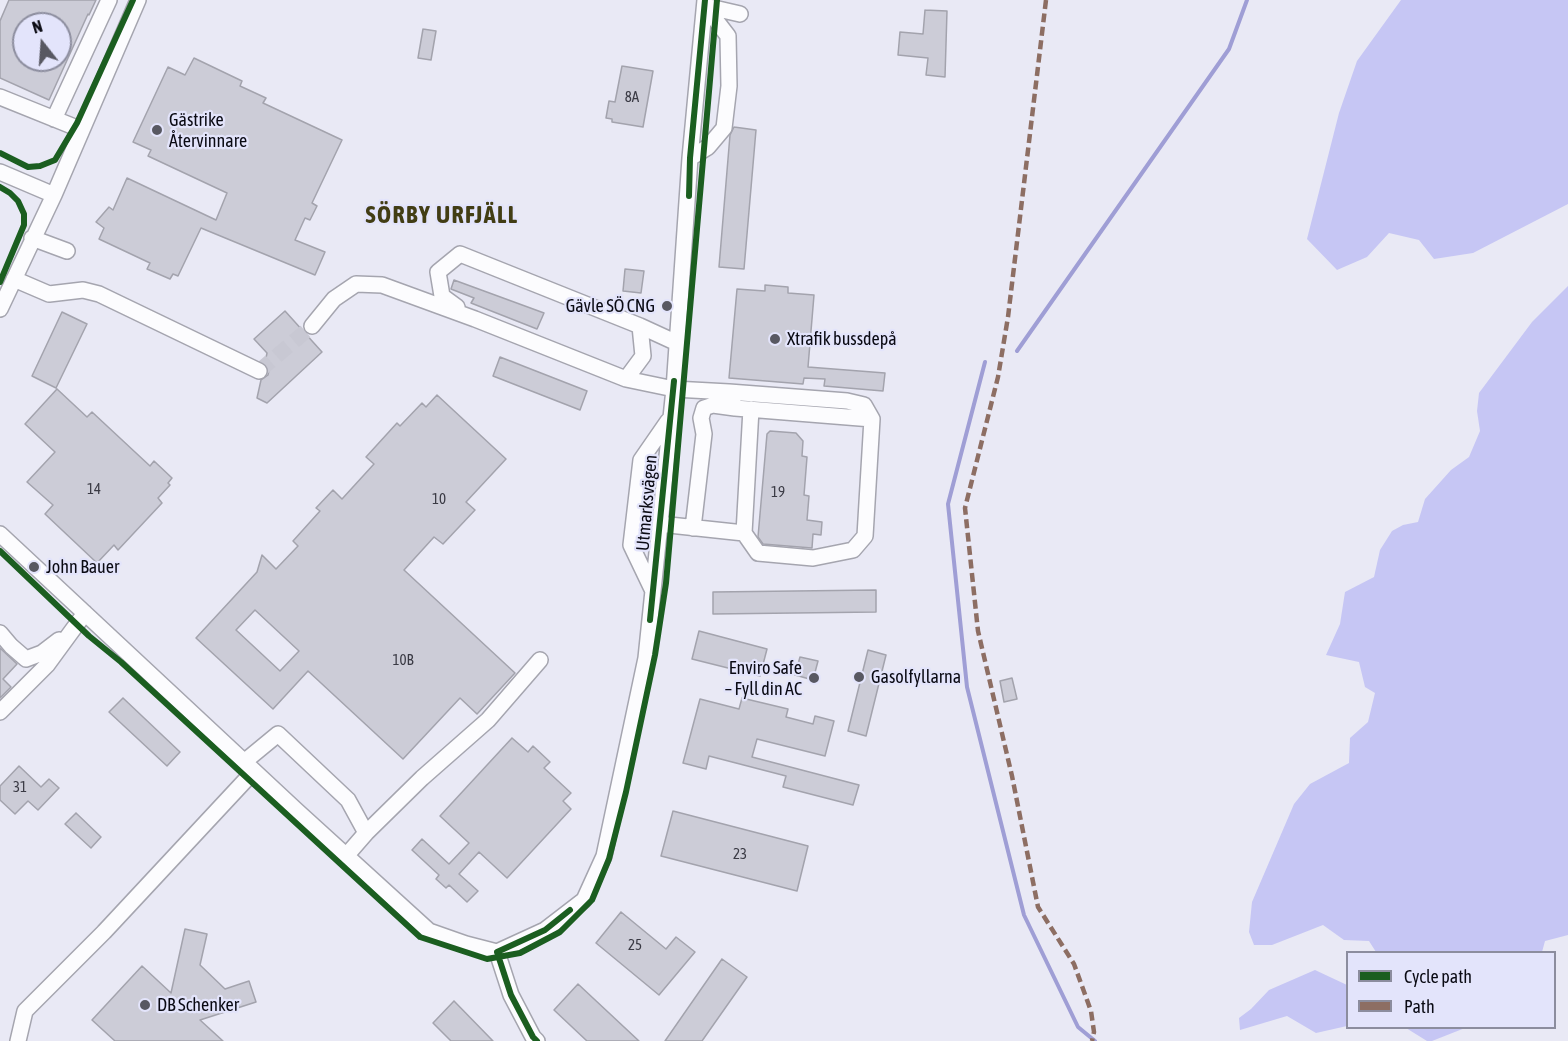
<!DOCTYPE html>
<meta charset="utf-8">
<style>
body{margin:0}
#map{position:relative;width:1568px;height:1041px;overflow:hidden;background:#e9e9f5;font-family:"Asap Condensed",sans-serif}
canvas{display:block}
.legend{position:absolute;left:1346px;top:951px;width:210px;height:78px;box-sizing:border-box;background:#e3e4fb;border:2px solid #8c8d9e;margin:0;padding:8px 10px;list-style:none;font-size:18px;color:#0a0a13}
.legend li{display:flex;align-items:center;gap:12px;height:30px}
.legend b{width:30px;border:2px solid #8c8d9e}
.north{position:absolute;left:12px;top:12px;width:60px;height:60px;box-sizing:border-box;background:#e3e4fb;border:2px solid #8c8d9e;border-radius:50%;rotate:343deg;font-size:16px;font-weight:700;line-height:24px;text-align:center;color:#0a0a13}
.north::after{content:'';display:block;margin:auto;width:21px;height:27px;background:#585862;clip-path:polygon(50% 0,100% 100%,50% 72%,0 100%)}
</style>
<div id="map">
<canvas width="1568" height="1041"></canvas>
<ul class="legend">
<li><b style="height:8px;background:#1b5e20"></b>Cycle path</li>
<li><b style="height:8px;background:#8d6e63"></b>Path</li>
</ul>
<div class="north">N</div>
</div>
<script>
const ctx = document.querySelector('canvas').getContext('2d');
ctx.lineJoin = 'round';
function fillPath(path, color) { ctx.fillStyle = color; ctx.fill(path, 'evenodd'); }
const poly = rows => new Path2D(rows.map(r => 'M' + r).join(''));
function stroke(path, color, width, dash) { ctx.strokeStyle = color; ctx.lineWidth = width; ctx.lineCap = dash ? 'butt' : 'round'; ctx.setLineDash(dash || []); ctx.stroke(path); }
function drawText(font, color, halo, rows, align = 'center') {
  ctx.font = font + ' "Asap Condensed",sans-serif'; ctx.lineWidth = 4.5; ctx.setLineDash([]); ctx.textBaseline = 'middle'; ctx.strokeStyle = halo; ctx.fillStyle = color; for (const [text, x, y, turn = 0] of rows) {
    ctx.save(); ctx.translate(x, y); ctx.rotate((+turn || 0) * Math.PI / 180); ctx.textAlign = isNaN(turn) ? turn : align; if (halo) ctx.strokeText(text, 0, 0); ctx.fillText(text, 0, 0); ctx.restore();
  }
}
fillPath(poly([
 [1401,0,1568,0,1568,204,1473,253,1434,259,1419,240,1389,233,1367,257,1337,270,1307,239,1339,113,1357,61],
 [1568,286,1568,935,1545,941,1542,952,1376,952,1369,941,1344,940,1323,925,1272,945,1254,945,1249,932,1252,902,1294,804,1310,784,1349,763,1350,738,1368,722,1375,693,1365,687,1359,662,1326,655,1340,624,1345,592,1374,577,1380,550,1392,531,1403,525,1418,522,1425,499,1451,470,1469,457,1480,431,1477,411,1479,393,1532,322],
 [1315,970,1347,985,1347,1026,1316,1033,1287,1016,1240,1030,1239,1018,1251,1009,1269,990],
 [1406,1028,1465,1028,1432,1041,1427,1041]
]), '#c6c6f4');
stroke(poly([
 [1017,351,1229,49,1247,0],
 [985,362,948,504,967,687,1024,915,1078,1027,1095,1041]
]), '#9f9ed5', 4);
const building = poly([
 [9,0,96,0,89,15,88,14,49,100,0,78,0,21,9,0],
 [24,24,60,24,60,60,24,60,24,24],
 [925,10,947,11,945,77,926,75,928,58,898,55,900,32,923,34,925,10],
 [423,29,436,31,431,60,418,58,423,29],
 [194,58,242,81,240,86,266,98,263,103,342,140,312,203,317,206,310,220,305,218,295,240,325,252,315,275,201,228,178,276,173,274,170,279,147,269,150,263,99,239,104,228,96,222,109,207,113,210,127,178,216,220,227,193,148,156,151,150,133,142,168,67,185,75,194,58],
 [622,66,653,71,643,127,612,122,612,119,606,118,609,101,615,102,622,66],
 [734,127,756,130,744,269,719,267,730,135,734,127],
 [625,269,644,271,641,293,623,291,625,269],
 [454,280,544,313,537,329,471,303,474,298,451,289,454,280],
 [765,285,788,287,788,293,814,295,808,367,885,373,883,391,824,386,825,379,804,378,803,384,729,378,737,289,765,291,765,285],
 [285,311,322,352,267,403,257,398,261,380,268,375,269,370,265,363,267,353,254,339,285,311],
 [62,312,87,324,56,388,32,376,62,312],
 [500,357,587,391,580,410,493,376,500,357],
 [57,389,87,417,92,412,150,466,154,461,172,478,168,483,170,485,158,498,162,503,118,550,114,545,97,563,45,514,53,505,27,482,55,452,25,424,57,389],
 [437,395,506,459,466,502,475,510,443,544,434,537,404,570,515,673,477,714,460,698,403,759,308,671,273,709,196,638,257,572,262,555,276,569,298,546,293,541,320,511,316,508,333,490,342,499,374,464,366,457,397,423,400,426,422,403,426,407,437,395],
 [255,610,299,651,280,671,236,630,255,610],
 [770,431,796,433,803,441,802,456,807,457,804,495,809,496,807,520,822,522,821,535,813,534,812,548,763,544,758,537,767,434,770,431],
 [876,590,876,612,713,614,713,592,876,590],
 [699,631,767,649,760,676,692,659,699,631],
 [0,648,17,664,3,679,11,687,0,698,0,648],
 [868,650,886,655,866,736,848,731,868,650],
 [800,657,818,661,813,680,795,675,800,657],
 [1012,678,1017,699,1004,702,1000,681,1012,678],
 [123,698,180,752,167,766,109,712,123,698],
 [742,698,788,709,786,717,813,724,815,716,834,721,825,756,757,739,752,757,859,785,853,805,783,787,786,776,709,756,706,769,683,763,700,699,739,709,742,698],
 [512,738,528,752,533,746,550,762,544,768,571,793,563,801,571,809,507,878,479,852,459,874,478,891,467,902,449,885,446,888,436,879,439,875,412,850,422,839,449,864,469,843,440,816,512,738],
 [19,766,41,787,49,779,59,788,38,810,28,801,15,814,0,800,0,786,19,766],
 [673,811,808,846,797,891,661,856,673,811],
 [76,813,101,837,91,848,65,824,76,813],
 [621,912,666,949,676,937,695,952,659,995,596,943,621,912],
 [185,929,207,934,200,965,225,989,249,981,256,1002,200,1020,223,1041,115,1041,92,1020,142,966,171,993,185,929],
 [722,959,747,977,702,1041,665,1041,722,959],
 [578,984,639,1041,587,1041,554,1010,578,984],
 [454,1001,493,1041,451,1041,433,1023,454,1001]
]);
fillPath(building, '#ccccd7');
stroke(building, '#a3a3ad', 1.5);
stroke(poly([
 [259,371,312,326]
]), '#c8c8d3', 15, [15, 8]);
const minor = poly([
 [705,6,740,14],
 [0,97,82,130],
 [54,119,109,0],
 [690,158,708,147,724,128,729,86,728,36,705,6],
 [0,172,54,195],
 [32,238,67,251],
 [14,279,49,294,83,290,99,294,259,371],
 [457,307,442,296,438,272,460,254,640,326,677,343],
 [0,309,54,195,138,0],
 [312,326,334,299,356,284,382,285,475,319,626,379,674,389,729,392,735,408,872,419],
 [626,379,643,356,640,326],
 [729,392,847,401,864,405,872,419,865,536,853,550,813,558,758,553,744,533],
 [660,524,744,533,751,409],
 [693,528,704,434,701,418,704,408,713,405,735,408],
 [0,534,296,810,429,931,466,944,497,952,545,930,584,900,604,856,646,658,674,389,690,158,705,0],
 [653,591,631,545,641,460,668,421],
 [0,633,11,646,26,659,42,653,59,640],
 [0,712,47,665,85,613],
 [244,762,278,734,348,800,366,833,346,856],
 [366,833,422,778,488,720,540,660],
 [497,952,511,995,533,1037,537,1041],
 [18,1041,25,1011,104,932,254,771]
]);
stroke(minor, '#a5a5af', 18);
stroke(minor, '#fcfcfe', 15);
stroke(poly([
 [1046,0,1008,317,998,377,965,508,978,631,1012,776,1038,907,1074,964,1091,1011,1094,1032,1092,1041]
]), '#8d6e63', 4.5, [9, 4.5]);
stroke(poly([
 [0,153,28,167,40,166,55,160,77,123,133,0],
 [0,187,10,193,18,201,24,214,24,225,0,282],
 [689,196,690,158,705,0],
 [0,551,89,636,121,662,420,937,487,959,520,953,560,932,592,900,609,859,626,792,655,655,666,583,717,0],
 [650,620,674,381],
 [537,1041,533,1037,511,995,497,952,545,930,570,910]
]), '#1b5e20', 6);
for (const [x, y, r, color] of [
 [157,130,6,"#585862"],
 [667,306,6,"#585862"],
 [775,339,6,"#585862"],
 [34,567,6,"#585862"],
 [859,677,6,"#585862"],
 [814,678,6,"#585862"],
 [145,1005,6,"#585862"]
]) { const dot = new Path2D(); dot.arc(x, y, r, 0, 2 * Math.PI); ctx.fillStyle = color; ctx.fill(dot); stroke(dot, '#e3e4fb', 2); }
drawText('15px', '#3a3a44', null, [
 ["8A",632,97],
 ["14",94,489],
 ["19",778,492],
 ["10",439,499],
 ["10B",403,660],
 ["31",20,787],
 ["23",740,854],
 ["25",635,945]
]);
drawText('18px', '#0a0a13', '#e3e4fb', [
 ["Gästrike",169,120],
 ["Återvinnare",169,141],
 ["Gävle SÖ CNG",655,306,"right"],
 ["Xtrafik bussdepå",787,339],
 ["John Bauer",46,567],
 ["Enviro Safe",802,668,"right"],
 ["– Fyll din AC",802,689,"right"],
 ["Gasolfyllarna",871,677],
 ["DB Schenker",157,1005]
], 'left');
drawText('18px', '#0a0a13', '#e3e4fb', [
 ["Utmarksvägen",647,503,-85]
]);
ctx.letterSpacing = '1.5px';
drawText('bold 24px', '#423d14', '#e3e4fb', [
 ["SÖRBY URFJÄLL",442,215]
]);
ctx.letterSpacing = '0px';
</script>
